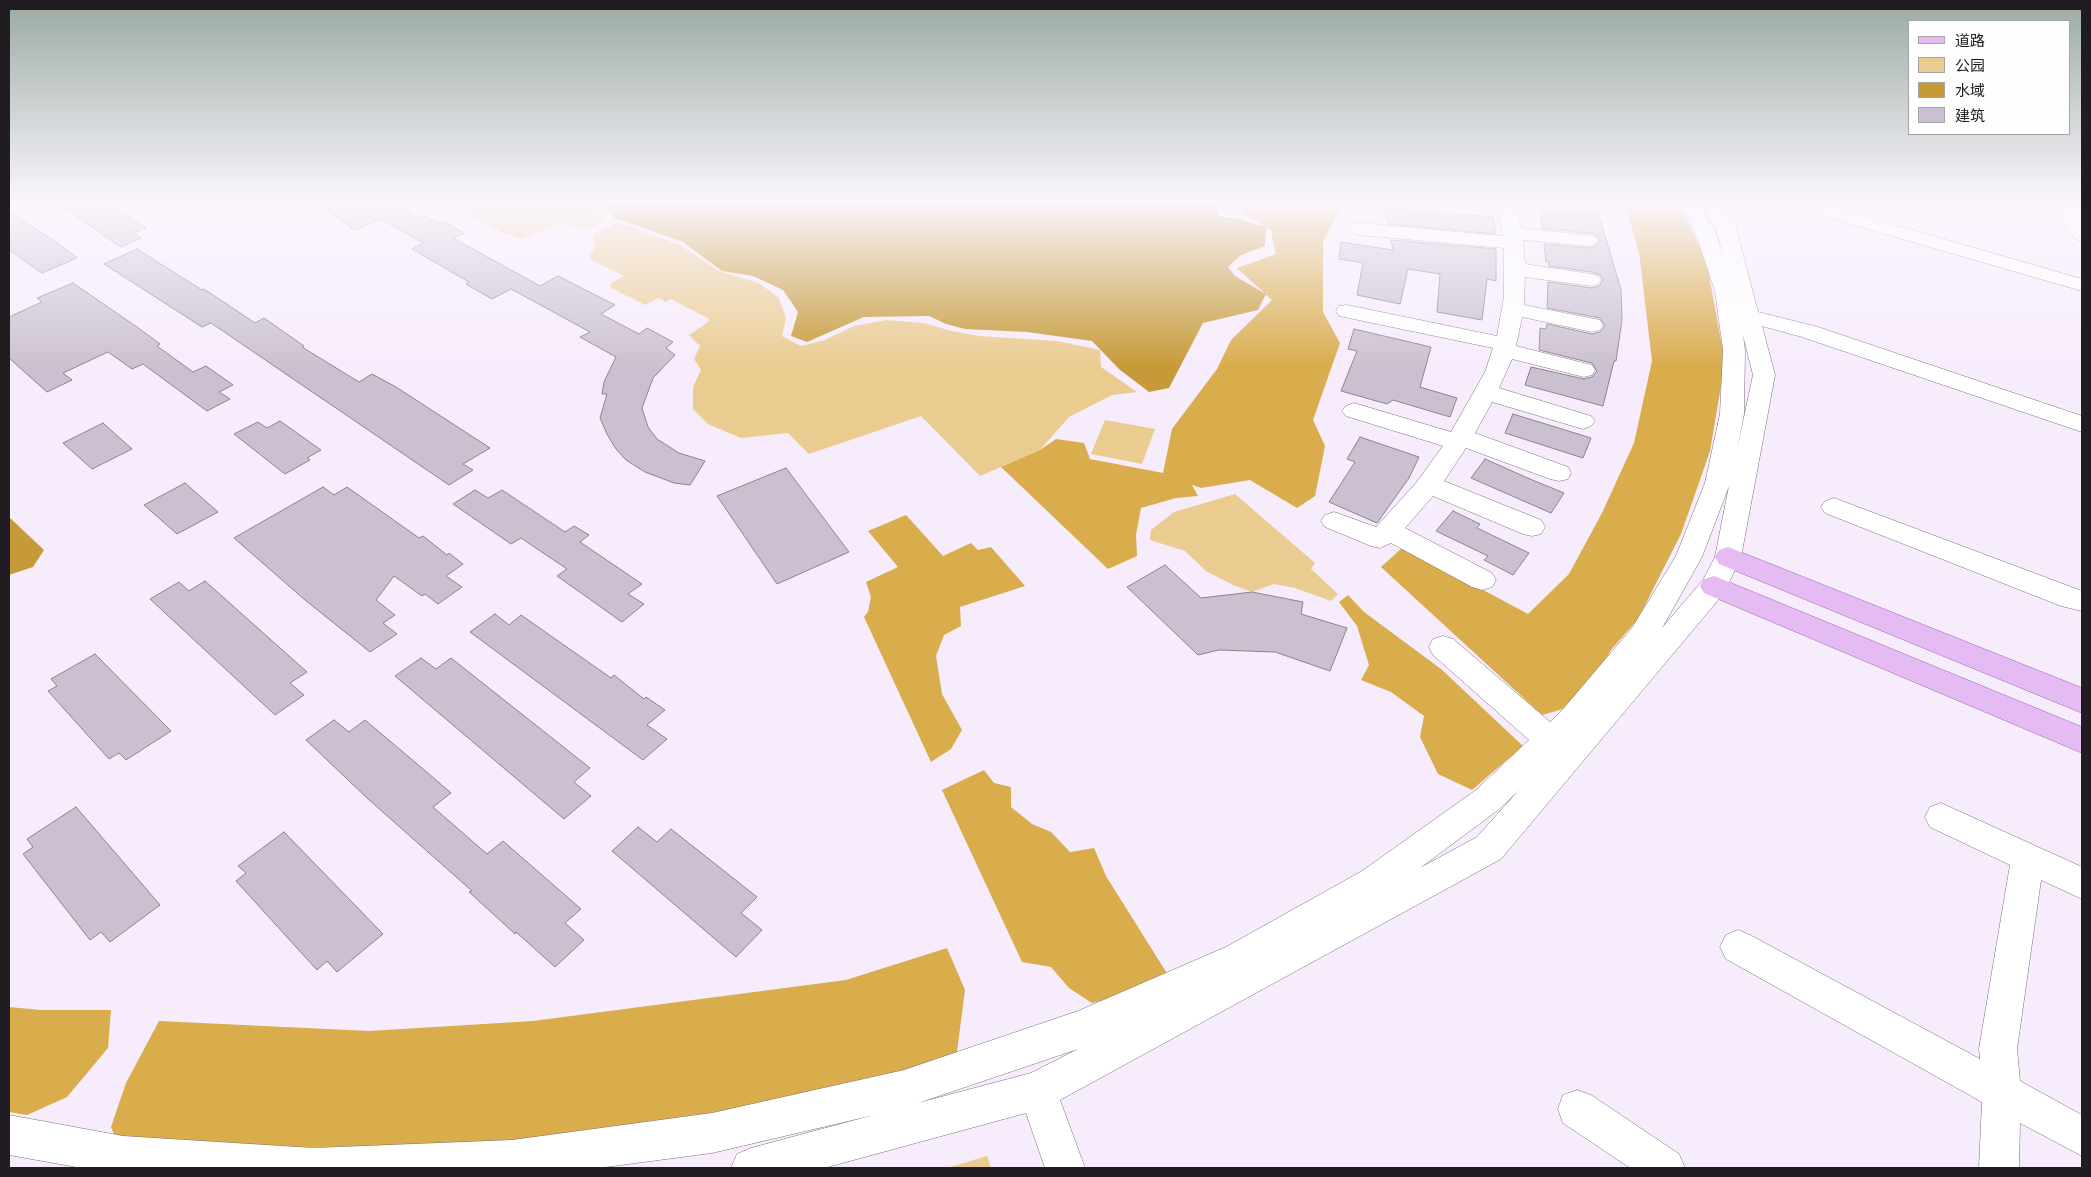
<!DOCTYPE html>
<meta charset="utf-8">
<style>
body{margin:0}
#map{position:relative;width:2091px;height:1177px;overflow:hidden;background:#f7ecfc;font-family:Ubuntu,"Noto Sans SC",sans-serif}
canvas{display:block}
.frame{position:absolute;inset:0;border:10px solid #201c22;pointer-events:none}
.legend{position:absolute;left:1908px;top:20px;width:162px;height:115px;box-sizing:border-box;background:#fefefe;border:1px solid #a5a4a6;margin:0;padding:6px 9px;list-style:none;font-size:15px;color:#201c22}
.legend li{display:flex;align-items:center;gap:10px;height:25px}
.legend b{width:25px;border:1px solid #a5a4a6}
</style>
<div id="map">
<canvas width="2091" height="1177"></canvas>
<div class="frame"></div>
<ul class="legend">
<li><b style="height:6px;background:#e4bbf2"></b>道路</li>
<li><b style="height:14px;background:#eacc90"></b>公园</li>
<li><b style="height:14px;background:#c69a38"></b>水域</li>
<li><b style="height:14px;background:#cbc0cf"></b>建筑</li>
</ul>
</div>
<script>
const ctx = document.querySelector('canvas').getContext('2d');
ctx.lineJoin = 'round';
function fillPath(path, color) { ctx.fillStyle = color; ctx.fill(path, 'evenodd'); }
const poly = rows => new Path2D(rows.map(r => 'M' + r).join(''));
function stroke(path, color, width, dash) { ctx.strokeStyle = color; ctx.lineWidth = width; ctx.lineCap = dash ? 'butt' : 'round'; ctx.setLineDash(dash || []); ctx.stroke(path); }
fillPath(poly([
 [470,204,592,204,607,220,588,229,561,223,521,239,500,231,457,209],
 [618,222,680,245,719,271,759,283,779,298,786,318,782,336,801,346,825,340,854,326,887,320,923,323,952,331,979,336,1057,341,1100,350,1101,367,1137,392,1112,395,1069,417,1040,450,980,476,921,416,809,454,788,433,741,438,708,424,693,409,693,387,701,370,694,359,700,346,689,335,708,322,709,319,671,299,666,302,658,298,645,305,611,288,610,284,624,276,591,260,589,257,595,248,593,235],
 [1105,420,1155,429,1142,464,1091,454],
 [1235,494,1315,563,1311,569,1338,594,1331,601,1295,588,1274,584,1252,592,1233,585,1206,571,1185,551,1150,540,1151,530,1174,512],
 [987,1156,991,1168,947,1168]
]), '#eacc90');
fillPath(poly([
 [1234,204,1348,204,1339,212,1323,242,1323,312,1340,343,1313,420,1325,446,1315,496,1297,508,1250,480,1201,488,1192,485,1198,496,1176,498,1141,508,1136,535,1137,556,1108,569,1001,467,1040,450,1056,439,1084,443,1090,459,1163,473,1172,429,1217,369,1231,340,1272,300,1237,268,1276,254,1272,238,1272,231,1243,213],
 [1622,204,1679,204,1706,259,1725,362,1710,451,1681,534,1638,619,1611,650,1592,682,1563,709,1542,715,1381,567,1403,547,1528,614,1569,574,1602,513,1634,443,1652,361,1639,252,1627,212],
 [906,515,943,556,971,543,978,550,991,547,1025,586,960,607,961,626,944,635,936,656,942,694,962,730,951,749,931,762,864,617,868,612,871,597,866,582,898,567,868,531],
 [1348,595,1364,612,1441,669,1523,746,1472,790,1438,774,1420,737,1424,716,1391,692,1361,680,1369,665,1357,626,1339,602],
 [984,770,994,783,1011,787,1011,807,1032,824,1051,832,1070,852,1094,848,1106,876,1168,975,1124,995,1092,1003,1069,988,1051,967,1022,962,942,790],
 [947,948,965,990,956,1059,728,1111,471,1146,312,1147,123,1156,111,1127,126,1083,159,1021,369,1031,533,1021,846,980],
 [9,1007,41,1010,111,1010,108,1048,67,1097,27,1115,9,1112]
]), '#d9ac4c');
fillPath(poly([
 [605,204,1216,204,1219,216,1235,218,1266,227,1265,246,1241,255,1228,267,1235,276,1266,294,1258,310,1203,323,1169,388,1149,392,1119,369,1092,341,1027,332,965,329,946,324,929,316,864,317,807,342,791,336,798,312,783,290,753,276,722,271,683,242,614,218],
 [9,517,44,550,33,567,9,575]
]), '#c69a38');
const building = poly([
 [58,204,110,204,146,228,133,233,141,238,121,247,58,204],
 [319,204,417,204,404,210,416,218,422,215,438,223,443,221,464,233,453,238,540,286,558,276,615,305,601,314,639,334,647,328,673,342,666,348,675,355,653,378,642,408,648,427,657,439,679,453,705,461,690,485,674,483,645,472,626,460,616,449,607,434,600,418,607,394,602,394,604,382,616,357,580,337,590,332,511,289,492,299,466,284,469,282,412,249,423,243,381,219,354,230,319,204],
 [1384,208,1493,217,1496,234,1388,224,1384,208],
 [9,211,59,244,77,258,42,273,9,250,9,211],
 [1540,211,1598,212,1621,290,1622,320,1616,361,1614,361,1603,406,1525,385,1531,367,1584,379,1592,377,1597,371,1592,363,1539,350,1540,328,1546,329,1547,324,1592,334,1600,332,1605,326,1600,318,1547,308,1548,282,1591,288,1599,286,1603,280,1600,275,1592,272,1549,266,1549,262,1546,262,1544,244,1588,248,1596,246,1600,240,1595,234,1542,228,1540,211],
 [1391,240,1496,249,1496,281,1487,279,1482,320,1437,312,1440,274,1408,269,1400,304,1357,295,1363,263,1339,259,1341,242,1393,250,1391,240],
 [137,249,202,290,204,289,255,323,264,318,304,346,302,347,359,382,372,374,396,387,490,448,463,464,473,470,449,485,211,323,202,327,104,264,137,249],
 [73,283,137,327,160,344,157,346,193,372,206,366,233,385,219,392,230,399,207,411,143,364,132,369,108,352,63,373,72,380,47,392,9,358,9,317,42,302,37,298,73,283],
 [1354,329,1431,347,1420,387,1457,398,1450,417,1393,400,1387,404,1341,391,1357,351,1348,349,1354,329],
 [1513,414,1591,438,1583,458,1505,433,1513,414],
 [280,421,321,450,307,458,310,460,285,474,234,434,258,422,267,428,280,421],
 [103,423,132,449,92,469,63,443,103,423],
 [1360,437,1419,457,1409,478,1377,523,1329,502,1355,462,1347,459,1360,437],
 [1485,459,1530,479,1564,493,1551,513,1471,478,1485,459],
 [786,468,849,552,777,584,717,496,786,468],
 [185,483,218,512,177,534,144,505,185,483],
 [323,487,334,495,347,487,419,538,423,536,447,555,449,553,463,564,446,576,462,587,438,604,425,594,422,596,394,576,376,600,395,615,383,623,397,634,370,652,305,600,234,538,323,487],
 [475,490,488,498,502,490,565,532,574,526,589,535,580,542,642,584,628,594,644,604,622,622,557,576,567,569,521,538,511,544,453,504,475,490],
 [1453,511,1480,524,1477,528,1529,553,1513,575,1484,560,1488,556,1436,531,1453,511],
 [1165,565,1201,598,1252,592,1303,602,1301,614,1347,628,1330,671,1275,652,1219,650,1198,655,1127,587,1165,565],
 [205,581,307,672,290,683,304,695,275,715,150,599,179,582,189,591,205,581],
 [495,614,509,625,521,615,611,678,614,675,644,699,646,697,665,710,647,725,667,739,643,760,470,632,495,614],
 [95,654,171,731,126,760,119,753,109,759,48,691,57,686,51,679,95,654],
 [421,658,436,669,451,658,590,768,574,782,591,796,564,819,395,676,421,658],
 [334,720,349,732,365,720,429,774,451,793,433,807,487,854,503,841,581,909,565,923,584,940,555,967,516,932,515,934,469,892,472,891,367,798,306,740,334,720],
 [76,807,160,905,110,942,101,932,90,940,23,854,33,847,27,839,76,807],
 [638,827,657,842,671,829,757,897,741,913,762,930,736,957,612,851,638,827],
 [284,832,383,934,337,972,327,961,317,970,236,881,246,873,238,866,284,832]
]);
fillPath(building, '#cbc0cf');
stroke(building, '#8c8290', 1);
const minor = poly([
 [1496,204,1515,204,1521,228,1595,236,1598,240,1595,244,1588,246,1523,240,1525,264,1591,274,1598,276,1601,280,1598,284,1591,286,1525,277,1524,305,1600,320,1603,325,1600,330,1592,332,1522,317,1516,346,1592,365,1595,370,1592,375,1584,377,1512,359,1499,388,1591,416,1595,421,1591,426,1583,429,1492,402,1475,433,1568,467,1571,473,1568,479,1559,481,1550,479,1466,448,1444,481,1541,520,1545,527,1541,534,1532,536,1523,534,1433,496,1405,528,1492,573,1496,580,1492,587,1482,590,1472,587,1391,543,1380,548,1371,546,1325,527,1321,521,1325,515,1334,512,1376,527,1416,483,1443,446,1346,416,1342,411,1346,406,1354,403,1451,432,1485,372,1493,348,1339,316,1336,311,1339,306,1347,305,1497,336,1504,297,1504,248,1359,235,1352,233,1349,229,1352,225,1359,223,1503,236,1496,204],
 [1681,204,1718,204,1736,228,1758,312,1818,327,2082,416,2082,432,1802,337,1762,326,1775,375,1741,557,1724,593,1501,859,1060,1100,1085,1168,1045,1168,1026,1113,824,1168,731,1168,737,1154,751,1148,874,1115,712,1153,598,1168,82,1168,9,1155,9,1115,123,1136,314,1148,512,1140,712,1113,904,1070,1078,1011,1226,947,1362,871,1476,790,1529,740,1433,655,1429,647,1433,639,1443,636,1453,639,1550,722,1564,708,1632,628,1676,556,1705,483,1720,414,1723,350,1715,291,1697,237,1681,204],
 [1700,205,1716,228,1722,253,1717,237,1700,205],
 [1743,335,1753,375,1737,450,1744,414,1745,350,1743,335],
 [1729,486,1715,557,1703,580,1662,628,1702,557,1729,486],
 [1519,790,1477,837,1420,868,1498,810,1519,790],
 [1078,1049,1031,1073,918,1103,1078,1049],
 [1792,204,1822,204,2082,279,2082,291,1795,208,1792,204],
 [2066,204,2082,204,2082,241,2075,239,2062,223,2066,204],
 [1834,498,2082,591,2082,611,2061,606,1825,513,1821,507,1825,501,1834,498],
 [1941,803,2082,867,2082,899,2041,880,2017,1049,2020,1081,2082,1115,2082,1156,2020,1123,2019,1168,1979,1168,1982,1102,1726,959,1720,947,1726,935,1738,930,1750,935,1980,1059,1979,1049,2010,865,1930,827,1925,817,1930,807,1941,803],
 [1577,1090,1591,1095,1679,1154,1685,1168,1630,1168,1563,1123,1558,1109,1563,1095,1577,1090]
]);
const major = poly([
 [1728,547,2082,688,2082,713,1719,564,1715,557,1719,550,1728,547],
 [1714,576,2082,727,2082,753,1704,593,1700,586,1704,579,1714,576]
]);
stroke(minor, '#7a707d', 1);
stroke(major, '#9466a4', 1);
fillPath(minor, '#fff');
fillPath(major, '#e4bbf2');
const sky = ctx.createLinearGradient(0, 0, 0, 368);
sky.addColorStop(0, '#9aaaa2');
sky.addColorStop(0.55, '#fbf6fe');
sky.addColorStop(1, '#fbf6fe00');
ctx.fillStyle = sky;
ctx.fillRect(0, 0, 2091, 368);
</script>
